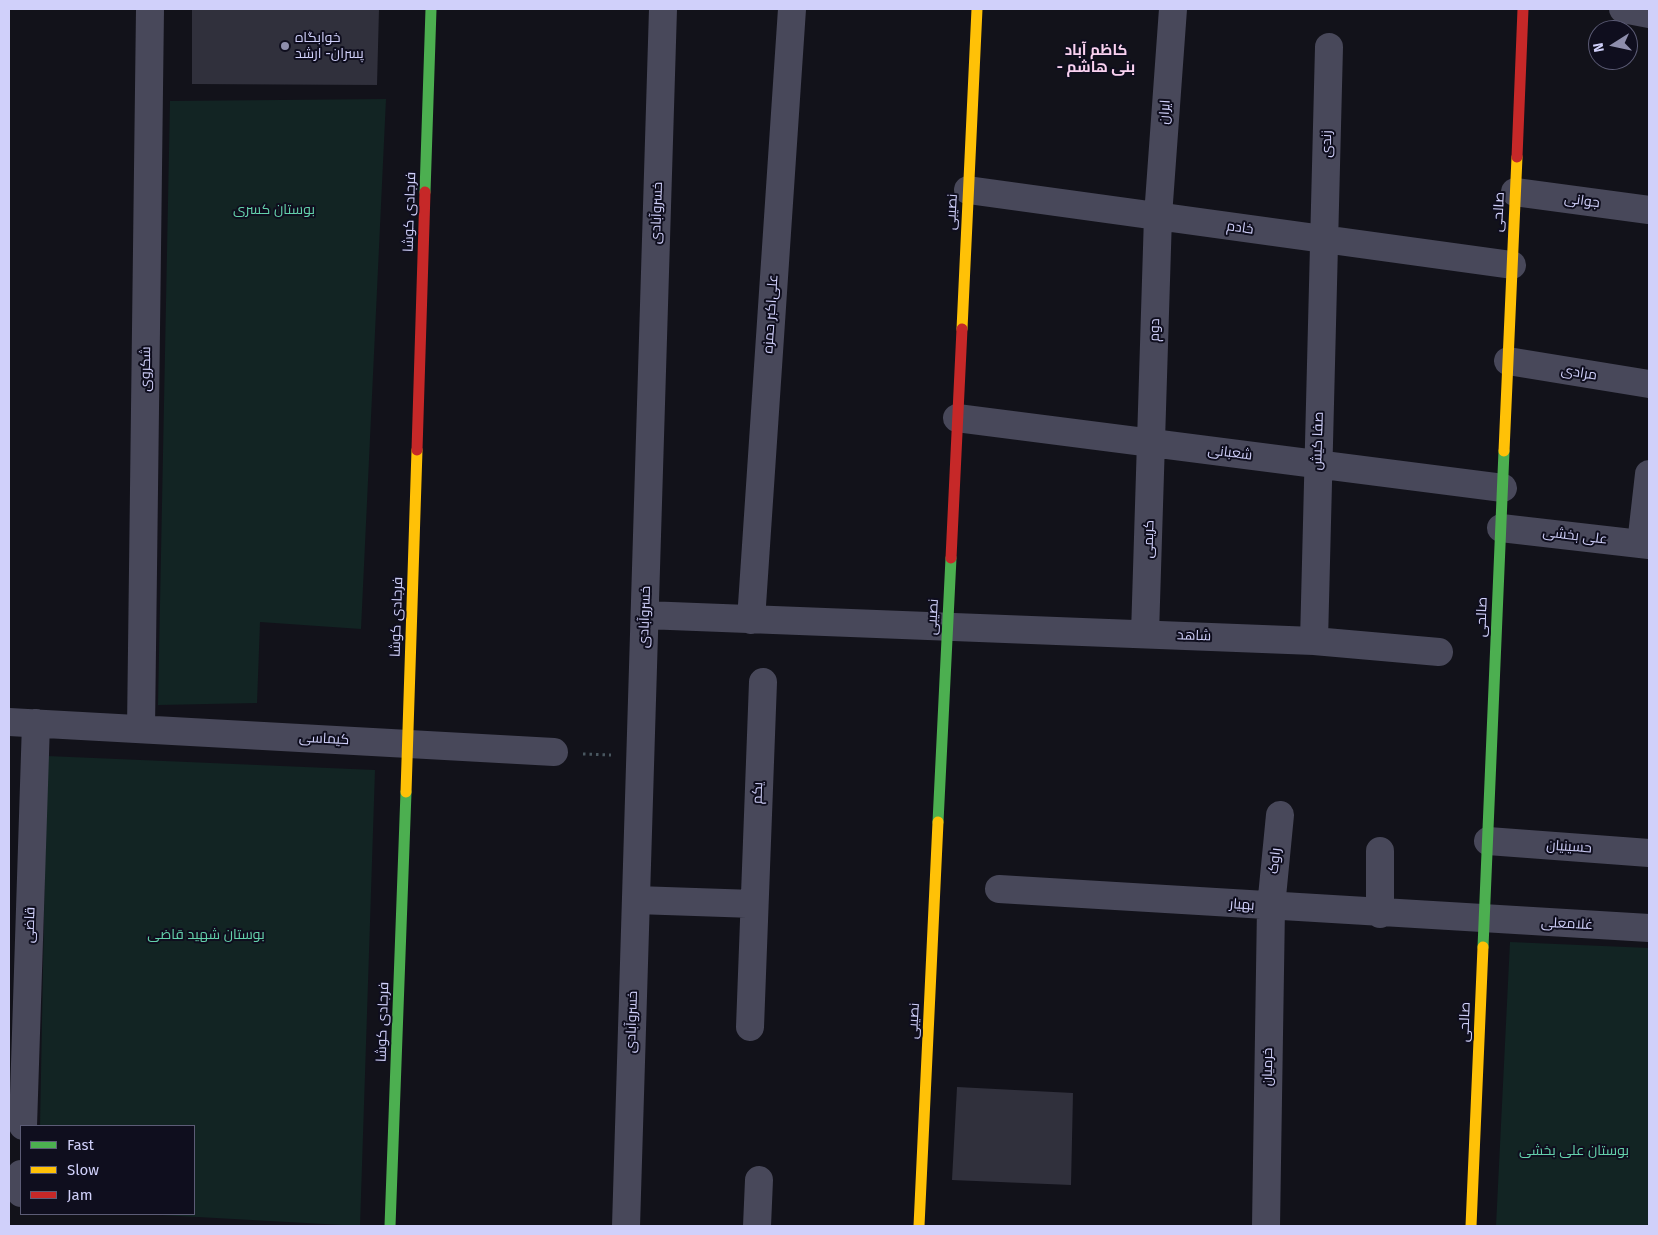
<!DOCTYPE html>
<meta charset="utf-8">
<style>
body{margin:0}
#map{position:relative;width:1658px;height:1235px;overflow:hidden;background:#12121a;font-family:"Fira Sans",sans-serif}
canvas{display:block}
.frame{position:absolute;inset:0;border:10px solid #d0d0fa;pointer-events:none}
.legend{position:absolute;left:20px;top:1125px;width:175px;height:90px;box-sizing:border-box;background:#0f0e1e;border:1px solid #5c5c76;margin:0;padding:6px 9px;list-style:none;font-size:15px;color:#d0d0fa}
.legend li{display:flex;align-items:center;gap:10px;height:25px}
.legend b{width:25px;border:1px solid #5c5c76}
.north{position:absolute;left:1588px;top:20px;width:50px;height:50px;box-sizing:border-box;background:#0f0e1e;border:1px solid #5c5c76;border-radius:50%;rotate:260deg;font-size:14px;font-weight:700;line-height:20px;text-align:center;color:#d0d0fa}
.north::after{content:'';display:block;margin:auto;width:18px;height:22px;background:#8e8eac;clip-path:polygon(50% 0,100% 100%,50% 72%,0 100%)}
</style>
<div id="map">
<canvas width="1658" height="1235"></canvas>
<div class="frame"></div>
<ul class="legend">
<li><b style="height:6px;background:#4caf50"></b>Fast</li>
<li><b style="height:6px;background:#ffc107"></b>Slow</li>
<li><b style="height:6px;background:#c62828"></b>Jam</li>
</ul>
<div class="north">N</div>
</div>
<script>
const ctx = document.querySelector('canvas').getContext('2d');
ctx.lineJoin = 'round';
function fillPath(path, color) { ctx.fillStyle = color; ctx.fill(path, 'evenodd'); }
const poly = rows => new Path2D(rows.map(r => 'M' + r).join(''));
function stroke(path, color, width, dash) { ctx.strokeStyle = color; ctx.lineWidth = width; ctx.lineCap = dash ? 'butt' : 'round'; ctx.setLineDash(dash || []); ctx.stroke(path); }
function drawText(font, color, halo, rows, align = 'center') {
  ctx.font = font + ' "Fira Sans",Cairo,sans-serif'; ctx.lineWidth = 4; ctx.setLineDash([]); ctx.textBaseline = 'middle'; ctx.strokeStyle = halo; ctx.fillStyle = color; for (const [text, x, y, turn = 0] of rows) {
    ctx.save(); ctx.translate(x, y); ctx.rotate((+turn || 0) * Math.PI / 180); ctx.textAlign = isNaN(turn) ? turn : align; if (halo) ctx.strokeText(text, 0, 0); ctx.fillText(text, 0, 0); ctx.restore();
  }
}
fillPath(poly([
 [386,99,361,629,260,622,257,703,158,705,170,101],
 [47,756,375,770,360,1226,144,1214,194,1214,194,1126,40,1126],
 [1510,942,1649,948,1649,1226,1496,1226]
]), '#122423');
fillPath(poly([
 [192,9,379,9,377,85,192,84],
 [957,1087,1073,1093,1071,1185,952,1180]
]), '#30303c');
stroke(poly([
 [583,754,611,755]
]), '#495760', 3, [2.5, 4]);
stroke(poly([
 [1623,9,1649,14],
 [968,190,1512,265],
 [1515,192,1649,210],
 [1508,361,1649,384],
 [957,418,1503,488],
 [1501,528,1649,545],
 [1641,544,1649,474],
 [645,615,1314,641,1439,652],
 [751,620,792,9],
 [1145,634,1158,216,1173,9],
 [1314,641,1329,47],
 [9,722,554,752],
 [141,729,150,9],
 [1488,841,1649,853],
 [999,889,1649,928],
 [636,900,754,904],
 [1380,914,1380,851],
 [750,1027,763,682],
 [23,1126,36,723],
 [21,1193,21,1174],
 [626,1226,663,9],
 [757,1226,759,1180],
 [1266,1226,1271,907,1280,815]
]), '#48485a', 28);
stroke(poly([
 [425,192,431,9],
 [938,822,951,558],
 [1483,947,1504,451],
 [390,1226,406,792]
]), '#4caf50', 11);
stroke(poly([
 [962,329,977,9],
 [1504,451,1517,157],
 [406,792,417,450],
 [919,1226,938,822],
 [1471,1226,1483,947]
]), '#ffc107', 11);
stroke(poly([
 [1517,157,1523,9],
 [417,450,425,192],
 [951,558,962,329]
]), '#c62828', 11);
for (const [x, y, r, color] of [
 [285,46,5,"#8e8eac"]
]) { const dot = new Path2D(); dot.arc(x, y, r, 0, 2 * Math.PI); ctx.fillStyle = color; ctx.fill(dot); stroke(dot, '#0f0e1e', 2); }
drawText('14px', '#d0d0fa', '#0f0e1e', [
 ["خوابگاه",295,38],
 ["پسران- ارشد",295,54]
], 'left');
drawText('14px', '#d0d0fa', '#0f0e1e', [
 ["ایران",1165,112,-86],
 ["زندی",1327,144,-89],
 ["جوانی",1582,201,8],
 ["فرجادی کوشا",410,212,-88],
 ["نصیبی",952,212,-87],
 ["صالحی",1499,212,-87],
 ["خسروآبادی",657,213,-88],
 ["خادم",1240,228,8],
 ["علی‌اکبر حمزه",771,314,-86],
 ["دوم",1155,330,-88],
 ["شکروی",146,369,-89],
 ["مرادی",1579,373,9],
 ["صفا کیش",1318,441,-88],
 ["شعبانی",1230,453,7],
 ["علی بخشی",1575,536,7],
 ["کریمی",1149,539,-88],
 ["فرجادی کوشا",397,617,-88],
 ["خسروآبادی",645,617,-88],
 ["نصیبی",933,617,-87],
 ["صالحی",1482,617,-88],
 ["شاهد",1194,636,2],
 ["کیماسی",324,739,3],
 ["یکم",758,793,-88],
 ["حسینیان",1569,847,4],
 ["راوک",1275,861,-84],
 ["بهیار",1242,905,4],
 ["غلامعلی",1567,924,3],
 ["قاضی",30,925,-88],
 ["نصیبی",914,1021,-87],
 ["فرجادی کوشا",383,1022,-88],
 ["خسروآبادی",632,1022,-88],
 ["صالحی",1465,1022,-88],
 ["خرمیان",1268,1067,-89]
]);
drawText('14px', '#64d2ac', '#0f0e1e', [
 ["بوستان کسری",274,210],
 ["بوستان شهید قاضی",206,935],
 ["بوستان علی بخشی",1574,1151]
]);
drawText('bold 15px', '#fad2f0', '#0f0e1e', [
 ["کاظم آباد",1096,51],
 ["- بنی هاشم",1096,68]
]);
</script>
